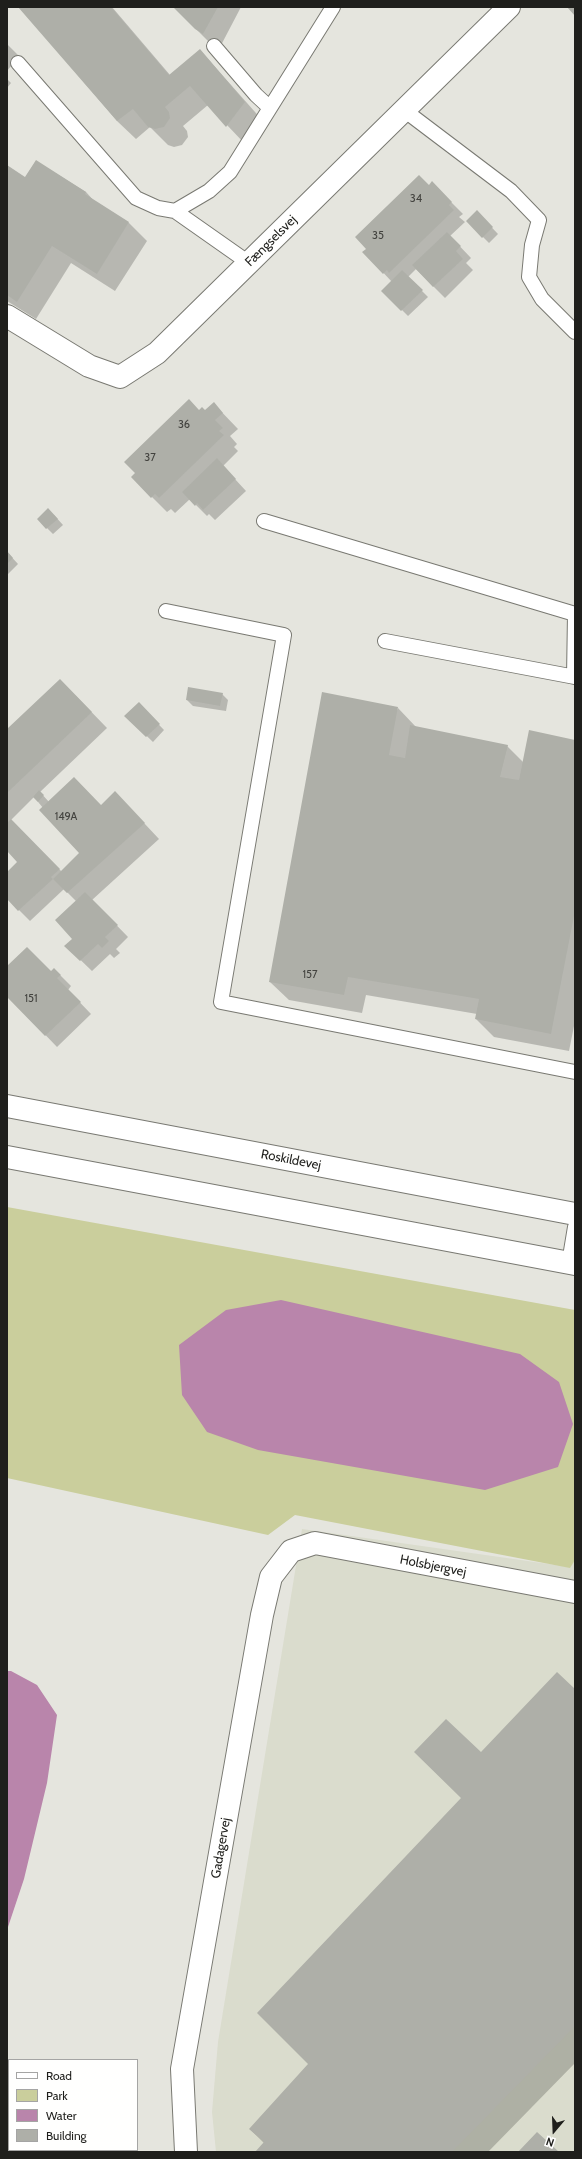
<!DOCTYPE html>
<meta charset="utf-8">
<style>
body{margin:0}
#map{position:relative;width:582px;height:2159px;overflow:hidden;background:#e5e5de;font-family:Cabin,sans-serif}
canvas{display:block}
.frame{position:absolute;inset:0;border:8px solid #1f1f1c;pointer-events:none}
.legend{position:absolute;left:8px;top:2059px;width:130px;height:92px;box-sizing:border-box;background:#fffffe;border:1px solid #a5a5a4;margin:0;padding:5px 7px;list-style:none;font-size:12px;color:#1f1f1c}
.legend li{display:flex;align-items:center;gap:8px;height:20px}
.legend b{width:20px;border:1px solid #a5a5a4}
.north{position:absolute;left:534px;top:2111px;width:40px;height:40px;-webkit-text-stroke:3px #fffffe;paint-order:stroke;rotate:199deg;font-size:11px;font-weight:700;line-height:16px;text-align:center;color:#1f1f1c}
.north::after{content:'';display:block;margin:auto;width:14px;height:18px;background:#1f1f1c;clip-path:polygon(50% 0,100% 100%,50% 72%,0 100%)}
</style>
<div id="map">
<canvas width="582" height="2159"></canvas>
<div class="frame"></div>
<ul class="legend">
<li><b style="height:5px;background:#fff"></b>Road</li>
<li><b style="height:11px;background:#cace9c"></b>Park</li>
<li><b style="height:11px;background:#b985ab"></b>Water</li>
<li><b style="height:11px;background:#aeafa8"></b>Building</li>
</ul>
<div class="north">N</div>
</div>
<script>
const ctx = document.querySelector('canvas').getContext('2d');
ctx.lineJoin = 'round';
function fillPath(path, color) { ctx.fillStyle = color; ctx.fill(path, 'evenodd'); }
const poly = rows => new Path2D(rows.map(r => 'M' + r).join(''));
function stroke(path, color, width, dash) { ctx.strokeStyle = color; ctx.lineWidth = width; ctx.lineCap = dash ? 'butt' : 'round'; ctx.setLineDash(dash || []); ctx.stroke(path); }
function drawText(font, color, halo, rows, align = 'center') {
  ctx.font = font + ' Cabin,sans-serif'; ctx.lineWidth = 3; ctx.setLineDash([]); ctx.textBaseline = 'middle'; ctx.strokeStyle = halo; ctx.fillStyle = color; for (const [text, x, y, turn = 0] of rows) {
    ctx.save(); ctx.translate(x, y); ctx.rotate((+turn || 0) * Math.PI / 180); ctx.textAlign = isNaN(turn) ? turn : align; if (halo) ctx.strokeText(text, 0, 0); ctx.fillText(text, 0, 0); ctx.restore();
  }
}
fillPath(poly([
 [302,1529,570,1567,575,1559,575,2152,216,2152,212,2112,218,2042]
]), '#dadccd');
fillPath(poly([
 [7,1207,575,1310,575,1560,570,1568,295,1515,268,1535,7,1478]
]), '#cace9c');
fillPath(poly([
 [281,1300,520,1354,559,1382,573,1424,558,1467,485,1490,258,1450,207,1432,182,1395,179,1345,226,1310],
 [7,1671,11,1671,37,1685,57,1715,47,1783,24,1879,7,1930]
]), '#b985ab');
fillPath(poly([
 [20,7,112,7,170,75,200,50,263,121,245,144,208,105,183,126,187,131,188,137,182,145,174,147,168,145,150,127,136,139,117,121],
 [174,7,241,7,219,49,211,44],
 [7,44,19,56,7,71],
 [7,79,11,83,7,88],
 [36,161,86,192,95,202,129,223,147,241,115,291,71,263,36,319,7,301,7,167,25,178],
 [432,183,463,214,459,217,465,222,450,236,471,258,466,263,473,270,445,298,416,269,408,277,428,297,408,316,383,291,392,282,364,252],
 [477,212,498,234,489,243,467,221],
 [214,404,238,429,230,436,237,444,234,447,238,451,223,466,246,491,215,520,209,514,207,516,190,499,175,513,171,509,167,512,132,477,200,411,205,411],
 [54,515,63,525,53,534,38,519],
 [7,552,18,564,7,575],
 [222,694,228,700,226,711,193,706,187,700],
 [75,695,107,728,40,792,49,802,130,808,159,839,92,900,128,937,116,949,120,953,114,958,110,954,92,971,66,946,73,939,76,901,64,889,30,921,7,898,7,873,19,862,7,850,7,727,8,729],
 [34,797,81,854,62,872,11,820],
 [139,704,164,730,153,742,126,716],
 [398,708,416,727,507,746,523,762,575,741,575,1021,569,1051,494,1037,476,1019,477,1014,366,995,362,1013,289,1000,270,982],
 [7,967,51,972,54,969,71,986,68,990,91,1014,57,1047,7,995],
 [575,1691,575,2063,488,2152,257,2152,264,2143,250,2129,310,2064,462,1799,482,1754]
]), '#0003');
stroke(poly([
 [38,2150,39,2152]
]), '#b985ab', 10);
fillPath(poly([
 [18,7,111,7,169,75,200,49,245,102,226,127,190,86,165,107,169,112,170,118,164,127,155,129,148,127,133,109,117,121],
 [173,7,218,7,203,34,195,29],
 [567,7,575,7,575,16],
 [36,160,86,192,85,194,129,222,97,274,52,246,17,302,7,295,7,165,25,177],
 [419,175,429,185,432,181,452,202,449,205,454,210,389,273,387,270,383,274,362,252,366,249,355,237],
 [477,210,493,227,482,238,466,221],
 [447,232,461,246,456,251,463,259,433,287,412,265],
 [402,270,423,290,401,311,381,291],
 [189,399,199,410,202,407,205,410,214,402,223,413,215,420,223,428,219,431,224,435,159,498,155,494,151,498,131,477,135,473,124,462],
 [217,458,236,479,203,510,197,503,195,506,182,492],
 [48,508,58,519,46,529,37,519],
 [7,551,13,558,7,564],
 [60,679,92,712,7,793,7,729],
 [188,687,223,693,220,706,186,700],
 [322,692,398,707,389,755,405,758,410,725,508,745,500,777,519,780,529,730,575,740,575,911,551,1034,475,1019,479,999,348,977,344,995,269,982],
 [139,702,160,724,146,737,124,716],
 [74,777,101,805,115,791,145,823,67,893,53,879,79,853,39,810],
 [39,790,44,795,38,802,33,797],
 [11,819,60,869,51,877,53,879,18,911,7,899,7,872,17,862,7,851,7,823],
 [85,892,118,925,105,937,109,941,102,948,98,944,80,961,64,946,72,939,55,920],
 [27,947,51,971,54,968,61,975,57,978,81,1002,45,1036,7,997,7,966],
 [557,1672,575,1689,575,2026,452,2152,255,2152,264,2142,249,2129,308,2064,257,2013,461,1798,414,1752,446,1719,481,1752],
 [537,2132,559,2152,518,2152]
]), '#aeafa8');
const service = poly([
 [214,46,256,95,270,108],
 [18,63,136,198,158,208,175,211,209,191,230,172,333,7],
 [404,110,511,191,539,220,532,245,529,277,542,299,575,332],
 [175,211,249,263],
 [264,521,575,614,574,677],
 [166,611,284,635,221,1002,575,1072],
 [385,641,575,677],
 [569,1263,575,1227]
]);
const minor = poly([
 [7,316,89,366,120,377,157,353,509,7],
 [186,2152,182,2069,262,1615,271,1577,291,1551,315,1543,575,1592]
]);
const secondary = poly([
 [7,1106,575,1214],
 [7,1157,575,1264]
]);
stroke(service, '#797972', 16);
stroke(minor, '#797972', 24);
stroke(secondary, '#797972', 24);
stroke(service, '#fff', 14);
stroke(minor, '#fff', 22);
stroke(secondary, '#fff', 22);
drawText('11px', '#43433f', null, [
 ["34",416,199],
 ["35",378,236],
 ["36",184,425],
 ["37",150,458],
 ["149A",66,817],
 ["157",310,975],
 ["151",31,999]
]);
drawText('13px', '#1f1f1c', '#fffffe', [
 ["Fængselsvej",271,241,-45],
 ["Roskildevej",291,1160,11],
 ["Holsbjergvej",433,1566,11],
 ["Gadagervej",221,1848,-80]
]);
</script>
